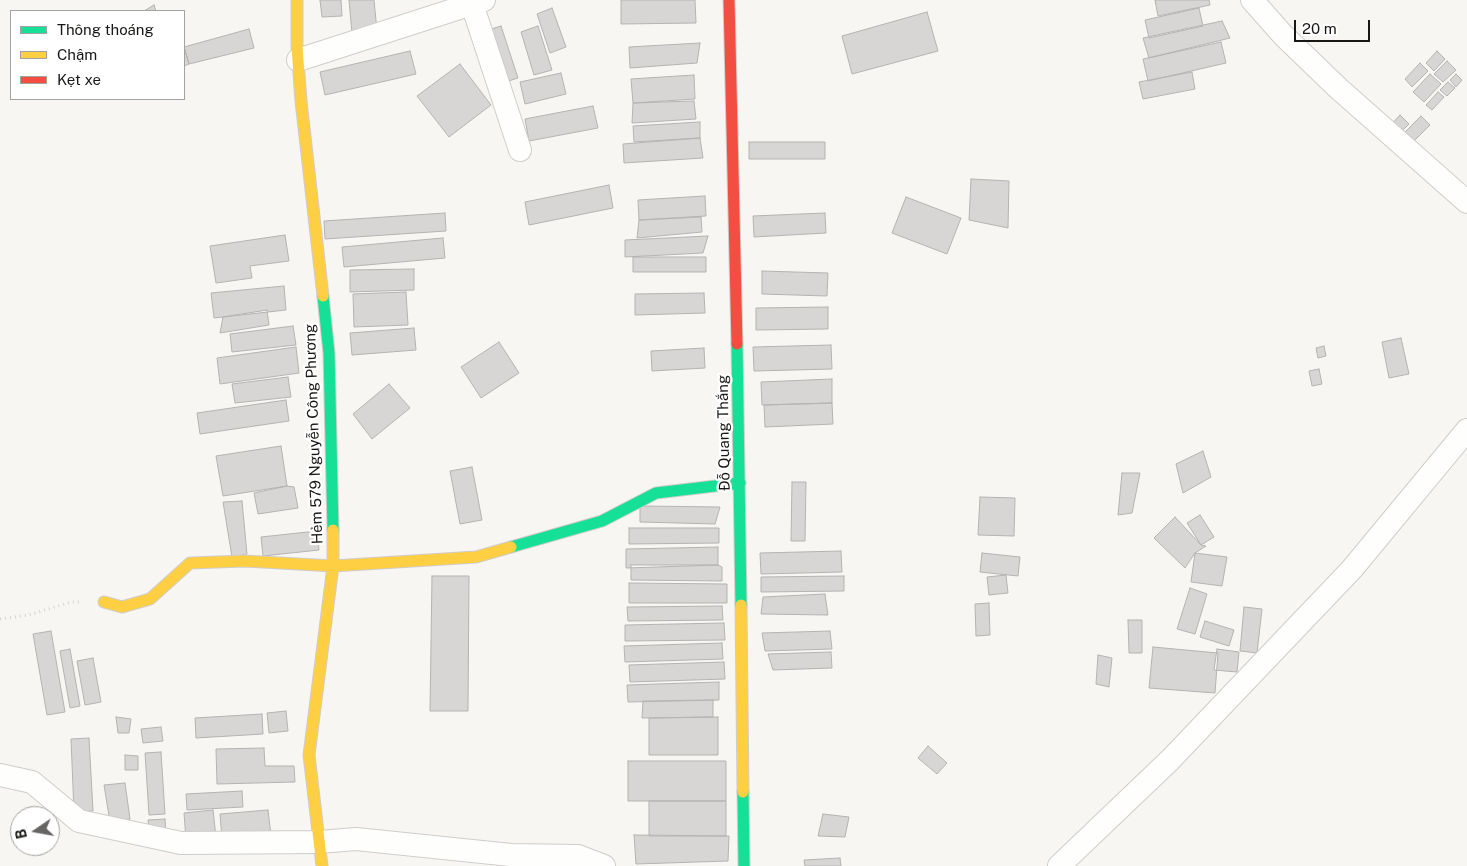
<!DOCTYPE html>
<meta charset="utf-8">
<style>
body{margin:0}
#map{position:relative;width:1467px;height:866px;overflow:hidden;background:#f8f6f3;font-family:"Public Sans",sans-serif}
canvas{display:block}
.legend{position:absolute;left:10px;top:10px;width:175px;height:90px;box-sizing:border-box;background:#fff;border:1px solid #a2a2a1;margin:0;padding:6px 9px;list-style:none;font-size:15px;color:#171715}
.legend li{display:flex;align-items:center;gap:10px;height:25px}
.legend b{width:25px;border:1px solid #a2a2a1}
.north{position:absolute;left:10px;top:806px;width:50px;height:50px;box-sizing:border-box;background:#fff;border:1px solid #a2a2a1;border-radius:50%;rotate:258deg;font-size:14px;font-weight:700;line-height:20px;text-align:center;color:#171715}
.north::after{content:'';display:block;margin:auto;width:18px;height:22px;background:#666563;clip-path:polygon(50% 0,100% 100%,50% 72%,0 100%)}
.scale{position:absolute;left:1294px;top:20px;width:76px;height:22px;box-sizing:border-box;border:2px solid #171715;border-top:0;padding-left:6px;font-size:15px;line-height:18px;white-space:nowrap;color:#171715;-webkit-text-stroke:4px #fff;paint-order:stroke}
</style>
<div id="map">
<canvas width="1467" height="866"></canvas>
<ul class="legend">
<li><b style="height:6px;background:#16e098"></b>Thông thoáng</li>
<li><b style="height:6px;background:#ffcf43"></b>Chậm</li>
<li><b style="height:6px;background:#f24e42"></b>Kẹt xe</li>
</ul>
<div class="north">B</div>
<div class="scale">20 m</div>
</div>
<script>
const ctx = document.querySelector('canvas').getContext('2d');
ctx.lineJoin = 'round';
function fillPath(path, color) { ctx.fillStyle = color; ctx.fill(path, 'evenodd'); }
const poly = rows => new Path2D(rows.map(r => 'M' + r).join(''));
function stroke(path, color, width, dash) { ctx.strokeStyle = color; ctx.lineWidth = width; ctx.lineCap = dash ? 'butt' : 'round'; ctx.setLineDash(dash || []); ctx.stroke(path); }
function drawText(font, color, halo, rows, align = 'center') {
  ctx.font = font + ' "Public Sans",sans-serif'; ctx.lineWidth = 4.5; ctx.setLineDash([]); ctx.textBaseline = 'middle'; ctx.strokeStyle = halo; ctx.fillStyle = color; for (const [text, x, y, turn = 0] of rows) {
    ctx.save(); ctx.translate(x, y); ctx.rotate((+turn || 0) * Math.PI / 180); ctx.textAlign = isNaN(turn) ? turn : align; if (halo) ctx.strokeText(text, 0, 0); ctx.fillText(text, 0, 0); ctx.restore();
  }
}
const building = poly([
 [320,0,341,0,342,16,322,17,320,0],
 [349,0,374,0,377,31,352,33,349,0],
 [621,0,695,0,696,23,621,24,621,0],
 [1155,0,1209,0,1210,5,1158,16,1155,0],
 [154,5,156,11,144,11,154,5],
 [552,8,566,47,550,53,537,14,552,8],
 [1199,8,1203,26,1149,38,1145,20,1199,8],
 [927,12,938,51,852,74,842,36,927,12],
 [1222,21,1230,38,1149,58,1143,38,1222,21],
 [501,26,518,78,502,83,485,31,501,26],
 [538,26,552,70,534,75,521,32,538,26],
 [249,29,254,48,189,64,184,47,249,29],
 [1221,42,1226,63,1148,81,1143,59,1221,42],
 [700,43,697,63,630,68,629,47,700,43],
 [184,47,189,64,184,66,184,47],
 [410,51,416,74,325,95,320,72,410,51],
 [1437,51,1445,59,1434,71,1426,63,1437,51],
 [1447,61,1456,70,1443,82,1434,74,1447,61],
 [1420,63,1428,71,1412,87,1405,79,1420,63],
 [460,64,491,105,449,137,417,96,460,64],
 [1192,72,1195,89,1143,99,1139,82,1192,72],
 [561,73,566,94,525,104,520,82,561,73],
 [1430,74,1441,84,1424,102,1413,92,1430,74],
 [1456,74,1462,80,1456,87,1450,80,1456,74],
 [694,75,695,99,633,103,631,79,694,75],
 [1448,82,1455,88,1447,96,1440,90,1448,82],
 [1438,92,1444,97,1432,110,1426,105,1438,92],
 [694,101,696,119,632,123,633,103,694,101],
 [593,106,598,128,529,141,525,119,593,106],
 [1400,115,1409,124,1398,135,1390,126,1400,115],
 [1421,116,1430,125,1413,142,1404,133,1421,116],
 [700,122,700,138,634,142,633,126,700,122],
 [700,138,703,158,624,163,623,144,700,138],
 [749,142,825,142,825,159,749,159,749,142],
 [971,179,1009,181,1008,228,969,220,971,179],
 [609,185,613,208,529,225,525,202,609,185],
 [705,196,706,216,639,220,638,200,705,196],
 [906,197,961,218,947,254,892,233,906,197],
 [445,213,446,231,325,239,324,221,445,213],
 [825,213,826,233,754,237,753,216,825,213],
 [701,217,702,232,637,238,639,220,701,217],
 [285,235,289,261,250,266,252,278,216,283,210,246,285,235],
 [708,236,703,253,625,257,625,240,708,236],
 [443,238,445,258,344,267,342,247,443,238],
 [633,257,706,257,706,272,633,272,633,257],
 [414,269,414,290,350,292,350,270,414,269],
 [762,271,828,273,827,296,762,294,762,271],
 [284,286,286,310,214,318,211,293,284,286],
 [406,292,408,325,354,327,353,294,406,292],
 [704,293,705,313,635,315,635,294,704,293],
 [828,307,828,329,756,330,756,308,828,307],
 [267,310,269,325,220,333,223,317,267,310],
 [293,326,296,345,232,352,230,334,293,326],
 [414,328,416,350,352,355,350,333,414,328],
 [1401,338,1409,374,1389,378,1382,342,1401,338],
 [499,342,519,373,481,398,461,367,499,342],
 [831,345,832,369,754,371,753,347,831,345],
 [1324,346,1326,356,1318,358,1316,348,1324,346],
 [296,347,299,373,220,384,217,358,296,347],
 [704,348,705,368,652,371,651,351,704,348],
 [1319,369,1322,384,1312,386,1309,371,1319,369],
 [288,377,291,397,235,403,232,384,288,377],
 [832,379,832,403,762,405,761,382,832,379],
 [389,384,410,408,372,439,353,414,389,384],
 [286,400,289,421,200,434,197,413,286,400],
 [832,403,833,424,765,427,764,405,832,403],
 [281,446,287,486,223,496,216,456,281,446],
 [1203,451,1211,477,1183,493,1176,464,1203,451],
 [472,467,482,520,460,524,450,471,472,467],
 [1122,473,1140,473,1132,513,1118,515,1122,473],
 [792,482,806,482,805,541,791,541,792,482],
 [287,486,294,487,298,508,258,514,254,493,287,486],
 [980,497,1015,498,1014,536,978,535,980,497],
 [242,501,247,554,232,557,223,502,242,501],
 [640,506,720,507,715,524,640,522,640,506],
 [1200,515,1214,537,1201,545,1187,523,1200,515],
 [1175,517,1201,545,1206,546,1195,553,1185,568,1154,538,1175,517],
 [629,528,719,528,719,543,629,544,629,528],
 [317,531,319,550,263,556,261,537,317,531],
 [718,547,718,565,626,568,626,549,718,547],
 [841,551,842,572,761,574,760,553,841,551],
 [982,553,1020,557,1018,576,980,572,982,553],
 [1195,553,1227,557,1222,586,1191,582,1195,553],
 [631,565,718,565,722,567,722,581,631,580,631,565],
 [1006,575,1008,593,989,595,987,577,1006,575],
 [432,576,469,576,468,711,430,711,432,576],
 [844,576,844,591,761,592,761,577,844,576],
 [629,583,727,584,727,603,629,603,629,583],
 [1190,588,1207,594,1195,634,1177,629,1190,588],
 [825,594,828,615,761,614,763,597,825,594],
 [989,603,990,635,976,636,975,604,989,603],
 [722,606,723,620,628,621,627,607,722,606],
 [1244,607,1262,609,1257,653,1240,651,1244,607],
 [1128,620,1142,620,1142,653,1129,653,1128,620],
 [1205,621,1234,630,1229,646,1200,637,1205,621],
 [724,623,725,640,625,641,625,625,724,623],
 [51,631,65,712,47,715,33,634,51,631],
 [830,631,832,649,765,651,762,633,830,631],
 [722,643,723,659,625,662,624,646,722,643],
 [1153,647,1218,653,1215,693,1149,688,1153,647],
 [70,649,80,706,70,708,60,651,70,649],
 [1217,649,1239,652,1237,672,1214,670,1217,649],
 [831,652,832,668,773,670,768,654,831,652],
 [1098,655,1112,658,1109,687,1096,684,1098,655],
 [93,658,101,702,85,705,77,661,93,658],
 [724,662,725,679,630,682,629,665,724,662],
 [719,682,719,700,628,702,627,685,719,682],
 [713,700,713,717,642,718,643,701,713,700],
 [286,711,288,731,269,733,267,713,286,711],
 [262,714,263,734,196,738,195,718,262,714],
 [116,717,131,719,129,733,118,733,116,717],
 [718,717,718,755,649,755,649,718,718,717],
 [161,727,163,741,143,743,141,729,161,727],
 [89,738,93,811,74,812,71,739,89,738],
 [928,746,947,763,937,774,918,758,928,746],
 [264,748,265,766,294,766,295,782,217,784,216,749,264,748],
 [161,752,165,814,149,815,145,753,161,752],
 [125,755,138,756,138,770,125,770,125,755],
 [628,761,726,761,726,801,628,801,628,761],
 [125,783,130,819,110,822,104,785,125,783],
 [242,791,243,807,187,810,186,794,242,791],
 [649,801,726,801,726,836,649,836,649,801],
 [213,810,216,837,186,840,184,813,213,810],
 [268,810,271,835,222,839,220,814,268,810],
 [823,814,849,817,845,837,818,836,823,814],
 [165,819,166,834,150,835,148,820,165,819],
 [634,835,729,836,728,861,636,864,634,835],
 [840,858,841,866,805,866,804,860,840,858]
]);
fillPath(building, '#d8d6d4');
stroke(building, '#b5b3b2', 1);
const street = poly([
 [1252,0,1283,35,1338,88,1467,202],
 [472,4,520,150],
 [298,60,484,0],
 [0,775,32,782,79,821,181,843,319,842,356,839,511,855,578,856,604,866],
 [1059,866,1170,760,1352,569,1467,430]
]);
const fast = poly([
 [323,296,329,353,333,530],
 [737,344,741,605],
 [511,547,602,521,656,493,740,483],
 [743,792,744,866]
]);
const slow = poly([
 [297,0,297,47,301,101,323,296],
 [104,602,122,607,150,599,190,563,245,561,333,566,476,557,511,547],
 [741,605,743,792],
 [322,866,309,755,333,566,333,530]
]);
const jam = poly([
 [729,0,737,344]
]);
stroke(street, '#cfcdcb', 24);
stroke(fast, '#cfcdcb', 13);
stroke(slow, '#cfcdcb', 13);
stroke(jam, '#cfcdcb', 13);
stroke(poly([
 [0,619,29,615,71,602,80,602]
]), '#d3d3d2', 3, [1, 4]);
stroke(street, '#fefefd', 22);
stroke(fast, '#16e098', 11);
stroke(slow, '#ffcf43', 11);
stroke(jam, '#f24e42', 11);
drawText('15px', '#171715', '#fff', [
 ["Đỗ Quang Thắng",724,433,-91],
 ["Hẻm 579 Nguyễn Công Phương",314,434,-92]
]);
</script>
